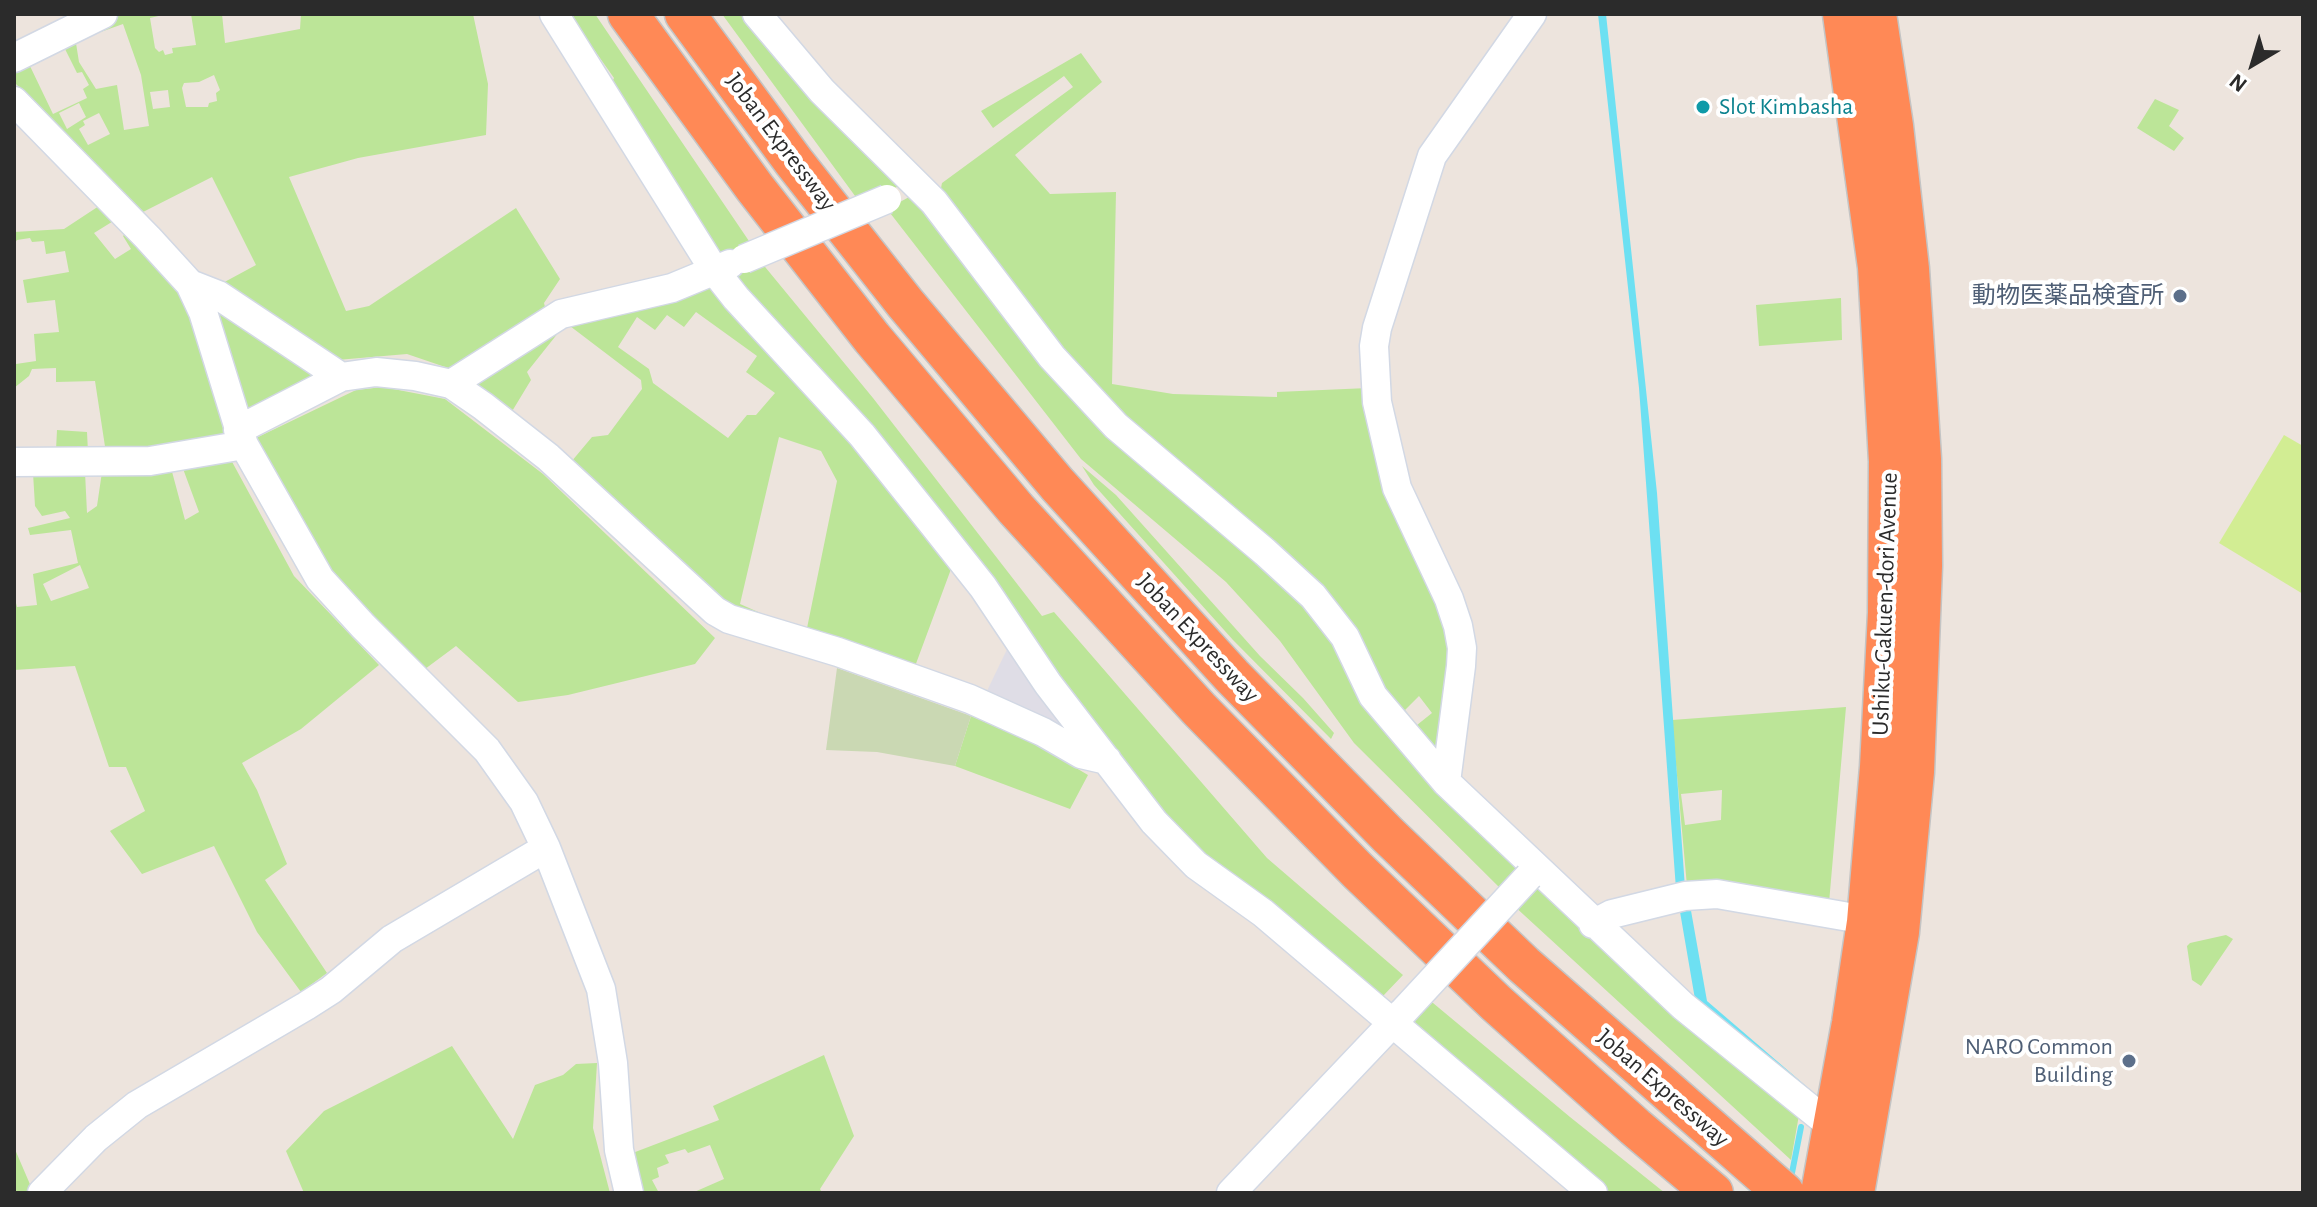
<!DOCTYPE html>
<meta charset="utf-8">
<style>
body{margin:0}
#map{position:relative;width:2317px;height:1207px;overflow:hidden;background:#ede4dd;font-family:"Alegreya Sans",sans-serif}
canvas{display:block}
.frame{position:absolute;inset:0;border:16px solid #2b2b2b;pointer-events:none}
.north{position:absolute;left:2213px;top:24px;width:80px;height:80px;-webkit-text-stroke:6px #fff;paint-order:stroke;rotate:218deg;font-size:22px;font-weight:700;line-height:32px;text-align:center;color:#2b2b2b}
.north::after{content:'';display:block;margin:auto;width:28px;height:36px;background:#2b2b2b;clip-path:polygon(50% 0,100% 100%,50% 72%,0 100%)}
</style>
<div id="map">
<canvas width="2317" height="1207"></canvas>
<div class="frame"></div>
<div class="north">N</div>
</div>
<script>
const ctx = document.querySelector('canvas').getContext('2d');
ctx.lineJoin = 'round';
function fillPath(path, color) { ctx.fillStyle = color; ctx.fill(path, 'evenodd'); }
const poly = rows => new Path2D(rows.map(r => 'M' + r).join(''));
function stroke(path, color, width, dash) { ctx.strokeStyle = color; ctx.lineWidth = width; ctx.lineCap = dash ? 'butt' : 'round'; ctx.setLineDash(dash || []); ctx.stroke(path); }
function drawText(font, color, halo, rows, align = 'center') {
  ctx.font = font + ' "Alegreya Sans","Noto Sans JP",sans-serif'; ctx.lineWidth = 8; ctx.setLineDash([]); ctx.textBaseline = 'middle'; ctx.strokeStyle = halo; ctx.fillStyle = color; for (const [text, x, y, turn = 0] of rows) {
    ctx.save(); ctx.translate(x, y); ctx.rotate((+turn || 0) * Math.PI / 180); ctx.textAlign = isNaN(turn) ? turn : align; if (halo) ctx.strokeText(text, 0, 0); ctx.fillText(text, 0, 0); ctx.restore();
  }
}
fillPath(poly([
 [1011,641,1069,727,1068,736,985,695]
]), '#dfdde6');
fillPath(poly([
 [121,14,167,14,150,18,155,48,159,52,163,50,165,55,173,53,172,48,196,45,191,14,222,14,225,43,300,29,301,14,473,14,488,84,486,135,358,158,289,177,346,311,369,306,516,208,560,279,544,303,546,311,451,369,407,354,337,360,219,285,256,265,212,177,143,212,14,82,15,67,75,37,79,62,96,89,117,85,124,130,149,126,141,75,123,24,95,34,89,30],
 [64,47,77,73,82,72,89,85,83,89,87,98,53,114,29,64],
 [214,75,220,90,216,93,217,101,209,103,208,107,186,107,182,88,184,83,199,82],
 [168,90,170,107,153,109,150,92],
 [79,103,86,117,67,129,59,113],
 [99,113,110,134,88,145,79,129,85,125,83,121],
 [569,14,595,14,751,244,722,259,611,84,614,78],
 [722,14,749,14,899,179,897,187,858,200],
 [1081,53,1102,82,1015,155,1050,194,1116,192,1112,384,1173,394,1277,397,1277,392,1368,388,1453,650,1441,761,1378,688,1350,626,1109,405,1061,356,940,193,942,183,1073,87,1064,76,993,128,981,111],
 [1419,696,1432,713,1417,725,1405,710],
 [2155,99,2179,110,2169,126,2184,138,2174,151,2137,128],
 [911,196,914,197,1053,368,1295,591,1524,867,1505,893,1354,743,1280,641,1226,582,1081,459,887,209],
 [102,204,115,220,94,233,115,259,131,249,123,236,127,232,185,298,226,438,106,453,95,381,56,382,56,368,32,369,29,376,14,388,14,355,16,364,36,361,34,334,59,332,55,300,27,303,23,280,69,272,65,251,46,254,44,241,32,242,30,238,17,240,14,244,14,232,64,229],
 [761,262,873,398,1042,616,1054,612,1267,858,1403,975,1383,996,1288,918,1206,861,1158,812,1029,633,731,278,736,272],
 [701,285,711,289,728,304,859,446,954,561,914,669,881,655,782,626,716,600,676,565,571,462,592,437,608,435,642,389,641,380,566,323,527,372,531,380,511,413,468,382,565,322,674,296],
 [696,312,757,356,746,372,775,393,756,415,747,415,728,438,653,383,649,369,618,347,637,317,655,330,667,315,684,327],
 [779,437,821,451,837,481,806,633,740,604],
 [1841,298,1842,340,1759,346,1756,305],
 [211,302,320,373,246,414],
 [383,387,445,399,543,474,715,638,695,664,568,695,518,702,456,646,425,669,344,590,316,551,262,457,256,438,356,390],
 [57,430,87,432,88,452,56,450],
 [230,458,294,576,379,665,301,729,242,763,257,790,287,864,265,880,327,973,301,992,257,932,214,846,142,874,110,831,145,811,126,767,109,767,75,666,14,670,14,595,17,607,37,605,33,574,78,563,71,530,30,535,28,528,70,518,65,511,42,516,35,506,33,473,85,472,87,513,97,506,102,472,171,468,185,520,199,512,182,466],
 [80,565,89,588,51,601,43,584],
 [1082,466,1116,495,1260,656,1303,698,1334,733,1331,739,1233,640,1094,485],
 [1846,707,1829,903,1687,886,1672,720],
 [1722,790,1721,820,1685,825,1681,794],
 [971,716,1037,745,1088,775,1070,809,955,766],
 [1535,882,1799,1115,1791,1160,1512,904],
 [2226,935,2233,939,2201,986,2192,980,2187,946,2190,943],
 [1427,998,1570,1117,1665,1193,1611,1193,1412,1029,1409,1019],
 [452,1046,513,1139,535,1085,563,1075,576,1064,597,1063,593,1128,610,1193,304,1193,286,1151,324,1111],
 [824,1055,854,1136,820,1189,822,1193,692,1193,724,1179,710,1145,688,1153,685,1149,665,1155,669,1163,657,1168,659,1177,652,1180,659,1193,643,1193,630,1154,719,1120,713,1106],
 [14,1147,32,1189,28,1193,14,1193]
]), '#bce598');
fillPath(poly([
 [837,668,971,716,955,766,877,752,826,750]
]), '#cad8b3');
fillPath(poly([
 [2284,435,2303,446,2303,594,2219,543]
]), '#d2ed93');
fillPath(poly([
 [1598,14,1606,14,1657,493,1685,888,1676,889,1639,388],
 [1690,905,1707,1001,1813,1092,1810,1100,1696,1005,1679,906]
]), '#6de0f2');
stroke(poly([
 [1791,1178,1801,1127]
]), '#6de0f2', 6);
const minor = poly([
 [554,14,714,270,736,298,862,435,933,524,983,587,1048,684,1154,822,1196,865,1263,913,1593,1193],
 [757,14,822,91,934,202,1052,357,1116,426,1265,552,1313,596,1345,637,1373,696,1446,782,1683,1006,1834,1128],
 [14,58,103,14],
 [14,101,148,238,190,284,203,312,244,445,320,579,363,626,487,750,524,802,546,848,601,989,613,1063,619,1150,629,1193],
 [190,284,218,295,341,377],
 [451,384,561,314,672,288,730,264],
 [238,430,341,377,376,372,415,376,451,384,483,406,548,457,715,611,729,619,838,652,970,699,1043,732,1081,754,1107,760],
 [14,462,150,461,244,445],
 [1446,782,1461,666,1462,648,1458,626,1449,599,1397,488,1377,402,1374,346,1377,328,1432,156,1532,14],
 [1593,924,1612,914,1685,896,1717,894,1849,917,1883,927],
 [42,1193,96,1138,137,1105,306,1006,331,990,392,939,546,848],
 [1231,1193,1403,1012]
]);
const highway = poly([
 [628,14,755,188,872,338,1016,509,1199,709,1358,871,1496,1003,1635,1127,1713,1193],
 [685,14,794,162,905,303,1057,484,1232,676,1388,835,1524,965,1784,1193],
 [1821,1193,1852,1023,1867,922,1880,767,1888,613,1889,461,1878,267,1843,14],
 [1854,1193,1899,932,1914,772,1922,566,1921,459,1909,269,1893,126,1876,14]
]);
stroke(minor, '#d2d8e4', 31);
stroke(highway, '#c4c4c4', 43);
stroke(minor, '#fff', 28);
stroke(highway, '#ff8956', 40);
const minorBridge = poly([
 [744,259,887,199],
 [1403,1012,1529,876]
]);
stroke(minorBridge, '#d2d8e4', 31, []);
stroke(minorBridge, '#fff', 28);
for (const [x, y, r, color] of [
 [1703,107,8,"#0f9aa8"],
 [2180,296,8,"#5c6f8a"],
 [2129,1061,8,"#5c6f8a"]
]) { const dot = new Path2D(); dot.arc(x, y, r, 0, 2 * Math.PI); ctx.fillStyle = color; ctx.fill(dot); stroke(dot, '#fff', 3); }
drawText('24px', '#0d838f', '#fff', [
 ["Slot Kimbasha",1719,107]
], 'left');
drawText('24px', '#2b2b2b', '#fff', [
 ["Joban Expressway",781,142,53],
 ["Ushiku-Gakuen-dori Avenue",1885,604,-88],
 ["Joban Expressway",1198,638,47],
 ["Joban Expressway",1663,1088,41]
]);
drawText('24px', '#4e5e75', '#fff', [
 ["動物医薬品検査所",2164,296],
 ["NARO Common",2113,1047],
 ["Building",2113,1075]
], 'right');
</script>
